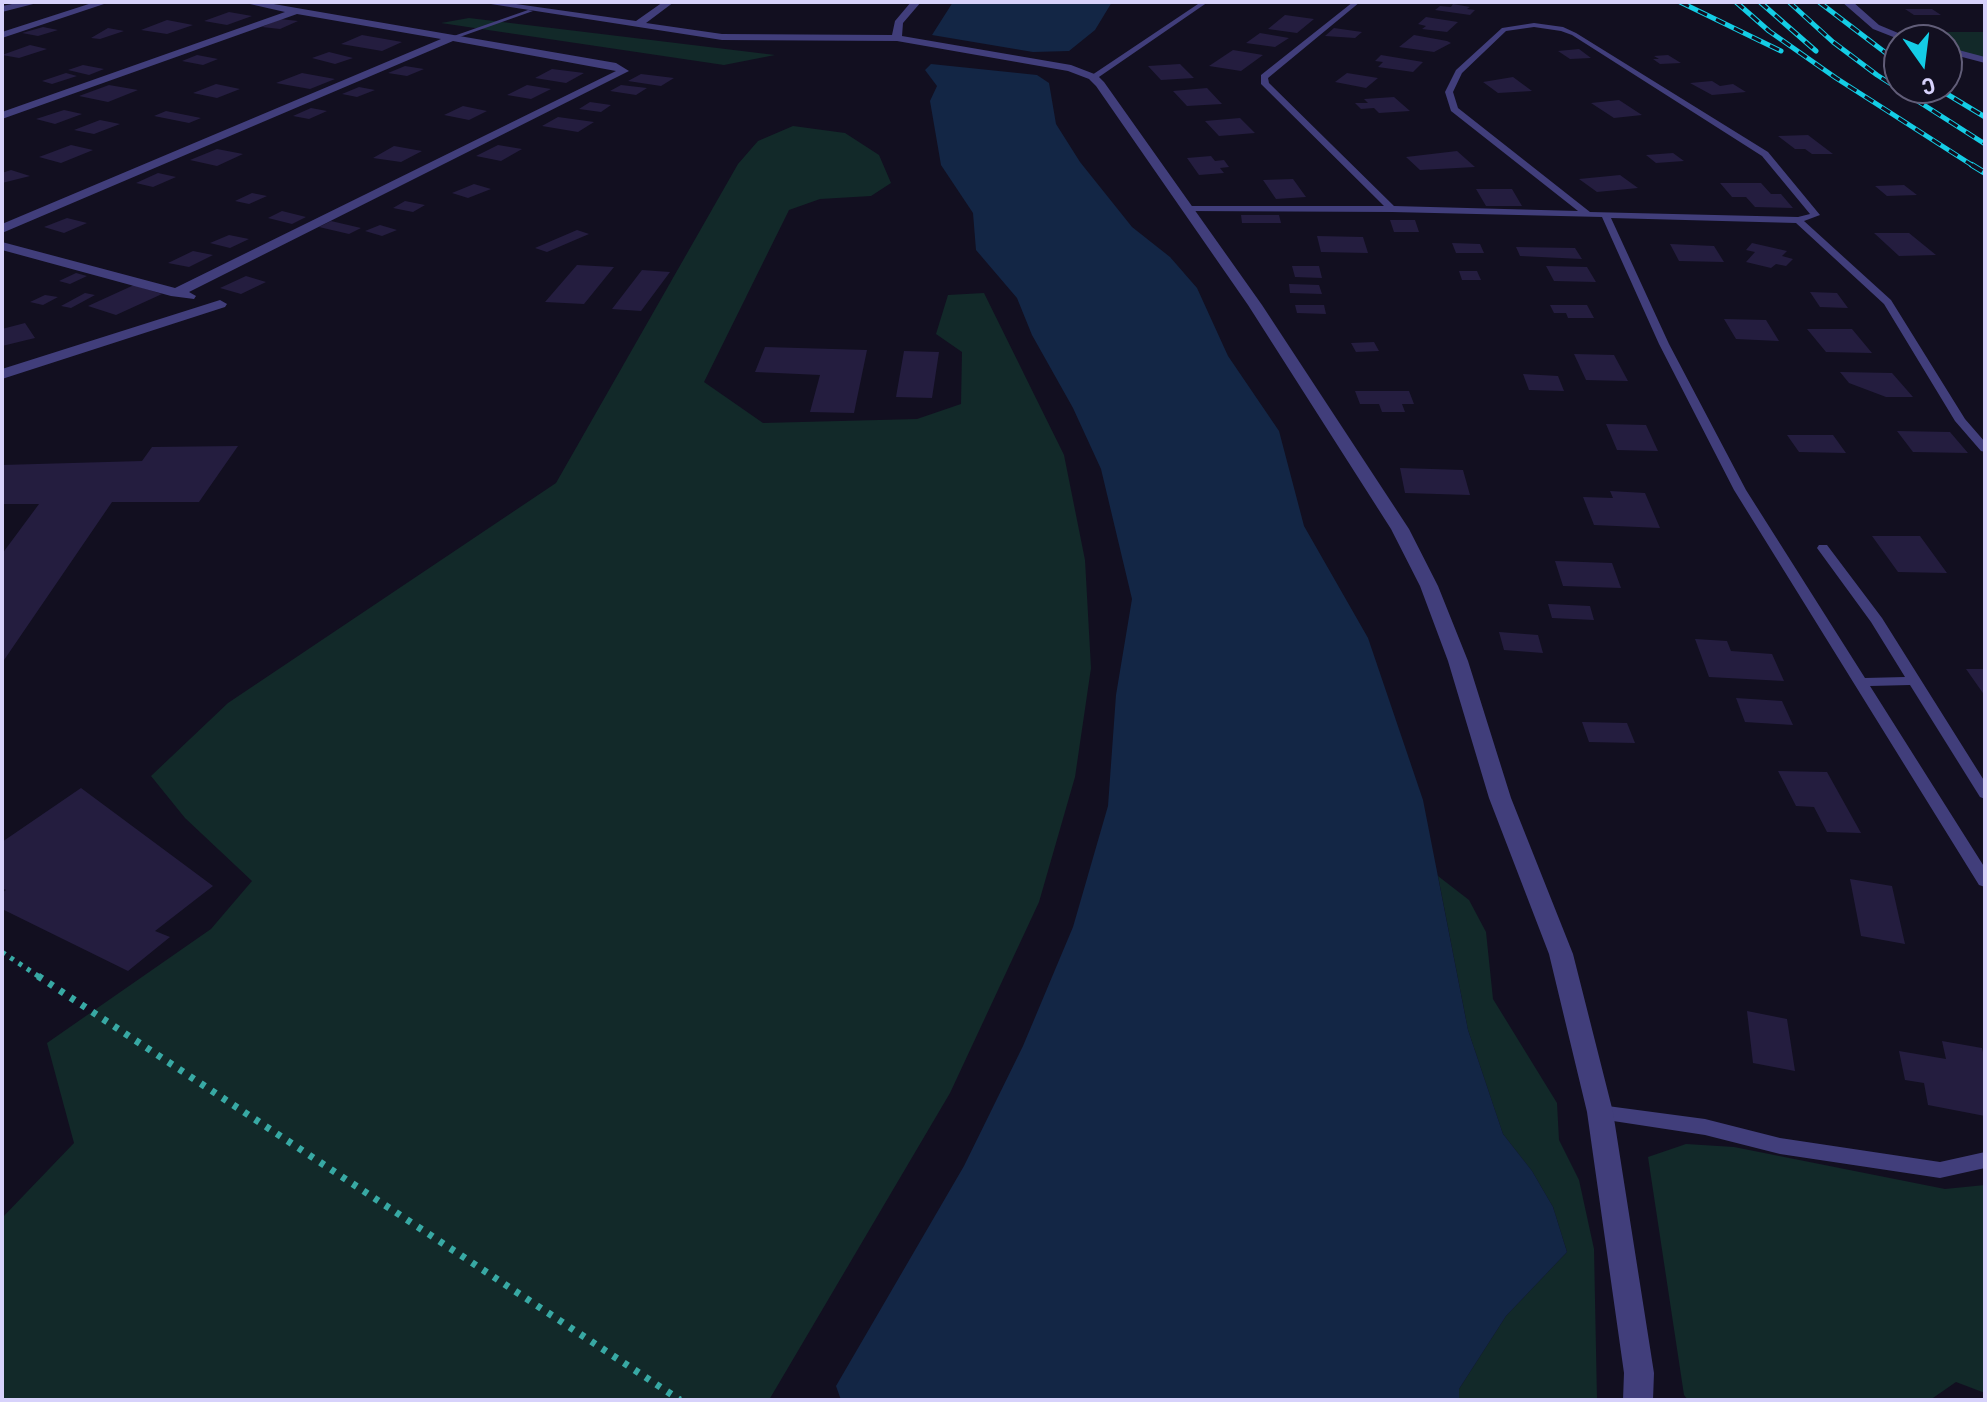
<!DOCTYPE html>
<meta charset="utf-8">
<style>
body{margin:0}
#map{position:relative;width:1987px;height:1402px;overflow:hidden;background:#120f20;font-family:"Roboto Condensed",sans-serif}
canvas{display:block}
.frame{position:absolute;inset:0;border:4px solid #d7d2fb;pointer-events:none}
.north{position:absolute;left:1883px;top:24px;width:80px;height:80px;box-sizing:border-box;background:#120f20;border:2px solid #615d78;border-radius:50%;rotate:166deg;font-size:22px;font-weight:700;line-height:32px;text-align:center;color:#d7d2fb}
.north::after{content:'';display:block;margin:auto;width:28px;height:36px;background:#14cde5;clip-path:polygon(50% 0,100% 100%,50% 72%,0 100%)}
</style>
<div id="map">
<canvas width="1987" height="1402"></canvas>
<div class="frame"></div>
<div class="north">С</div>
</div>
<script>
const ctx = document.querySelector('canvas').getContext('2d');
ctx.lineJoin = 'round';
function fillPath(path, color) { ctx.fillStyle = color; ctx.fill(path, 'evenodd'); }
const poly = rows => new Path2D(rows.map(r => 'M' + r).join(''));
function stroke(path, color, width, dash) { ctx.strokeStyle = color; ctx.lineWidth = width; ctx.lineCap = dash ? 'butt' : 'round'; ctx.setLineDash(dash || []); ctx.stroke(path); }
fillPath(poly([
 [469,18,775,55,724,65,441,23],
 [1924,32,1985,32,1985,59,1947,48,1947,40,1920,40,1913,35],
 [793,126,845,133,879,155,891,183,871,196,820,199,789,210,704,382,763,423,917,419,961,404,962,352,936,334,948,295,984,293,1064,455,1085,560,1091,668,1075,777,1039,902,950,1093,769,1400,2,1400,2,1218,74,1143,47,1043,211,929,252,881,185,818,151,776,228,703,556,483,738,164,758,141],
 [1438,876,1469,900,1486,932,1493,999,1557,1103,1559,1140,1579,1180,1594,1249,1597,1400,1459,1400,1459,1389,1506,1316,1567,1252,1553,1207,1532,1171,1503,1134,1468,1030],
 [1686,1144,1734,1147,1945,1189,1985,1185,1985,1393,1956,1382,1930,1400,1688,1400,1684,1395,1648,1157]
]), '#122929');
fillPath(poly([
 [953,2,1112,2,1095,30,1069,51,1033,52,932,35],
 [931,64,1037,75,1049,83,1056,124,1080,162,1132,227,1170,257,1197,288,1228,356,1279,431,1304,526,1368,638,1423,800,1468,1030,1503,1134,1532,1171,1553,1207,1567,1252,1506,1316,1459,1389,1459,1400,841,1400,836,1386,964,1166,1023,1046,1073,927,1108,806,1116,695,1132,599,1101,469,1073,408,1032,335,1017,298,976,250,973,213,941,165,930,101,937,86,925,70]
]), '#132645');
fillPath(poly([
 [1453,4,1470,7,1467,9,1475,10,1470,15,1435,10,1440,6,1451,7],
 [1905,9,1932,9,1941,15,1914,15],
 [229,12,252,16,227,25,204,21],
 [1285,15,1314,19,1297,33,1268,29],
 [1426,17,1458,22,1447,32,1422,29,1426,26,1418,24],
 [280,19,298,21,280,29,262,27],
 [167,20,193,25,167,34,141,30],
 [43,27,58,30,38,36,22,33],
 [108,28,124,31,100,39,91,38],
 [1334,28,1362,32,1355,38,1325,36],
 [1260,33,1289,38,1275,47,1246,43],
 [362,35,402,42,382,51,341,44],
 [1414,35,1447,41,1451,43,1434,52,1399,47],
 [30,45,47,49,19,58,2,55],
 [1579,49,1591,58,1570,59,1558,51],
 [1233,50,1263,55,1241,71,1209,66],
 [329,52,353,58,335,64,312,58],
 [197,55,218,59,203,65,182,61],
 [1381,55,1423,62,1413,72,1378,67,1383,62,1375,61],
 [1668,55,1681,63,1660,64,1653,59,1659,59,1654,56],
 [1180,64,1194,78,1161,80,1148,66],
 [83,65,104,69,89,75,68,70],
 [405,66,424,69,407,76,388,73],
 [552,69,584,73,566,83,535,78],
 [66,73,77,76,52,84,42,81],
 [302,73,335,79,310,89,276,83],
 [1347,73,1378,78,1366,88,1335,82],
 [641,74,674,78,661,86,628,81],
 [1513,77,1532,91,1498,93,1483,82],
 [1712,81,1720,86,1733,84,1746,92,1712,95,1690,83],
 [216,84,240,89,217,98,193,93],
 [109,85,138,90,108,102,79,96],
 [527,85,551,89,531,99,507,95],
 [621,85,647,88,636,95,610,91],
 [359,87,375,90,357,97,342,94],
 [1207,88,1222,104,1187,106,1173,91],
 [1394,97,1410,111,1379,113,1374,108,1361,109,1355,103,1368,103,1364,99],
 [1619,100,1642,115,1614,118,1591,103],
 [590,102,611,105,601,112,579,109],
 [463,106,487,111,469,120,444,115],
 [311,108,327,111,309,119,293,116],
 [64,110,82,114,55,124,36,119],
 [166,111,201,118,189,123,154,116],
 [558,117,594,122,578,132,542,126],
 [1240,118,1255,133,1219,136,1205,121],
 [100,120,120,124,94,134,74,130],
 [1808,135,1833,154,1812,154,1805,149,1795,149,1778,136],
 [71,145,93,150,61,163,39,157],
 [498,145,522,149,501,161,476,156],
 [394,146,422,151,401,162,373,158],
 [217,149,243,154,217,166,190,160],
 [1457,151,1475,167,1420,170,1406,157],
 [1673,153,1684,161,1656,163,1646,155],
 [1211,156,1215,161,1224,160,1229,167,1220,168,1224,173,1199,175,1187,158],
 [11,170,30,176,2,183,2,173],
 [158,173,176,177,153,187,136,183],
 [1620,175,1638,188,1597,192,1579,179],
 [1293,179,1306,197,1276,199,1263,180],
 [1720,183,1761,183,1771,194,1781,194,1793,208,1755,207,1746,197,1732,197],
 [474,184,491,189,468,198,452,193],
 [1904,185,1917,195,1887,196,1875,186],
 [1476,189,1512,189,1522,206,1486,206],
 [252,193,267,196,249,204,235,201],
 [405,201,425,205,413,212,393,208],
 [282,211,306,217,292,224,268,218],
 [1241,215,1279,215,1281,223,1242,223],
 [67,218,87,223,64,233,44,227],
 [1390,220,1415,220,1419,232,1394,232],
 [331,221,361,228,349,234,319,227],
 [380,225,397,230,382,236,365,231],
 [577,230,589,234,547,252,535,248],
 [1874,233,1909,233,1936,255,1899,256],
 [229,235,249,239,230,248,210,243],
 [1317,236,1363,237,1368,253,1321,252],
 [1452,243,1480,244,1484,253,1456,253],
 [1752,243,1787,251,1782,256,1793,259,1786,266,1776,264,1771,268,1746,262,1755,252,1746,250],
 [1670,244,1714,246,1724,262,1679,261],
 [1516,247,1575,248,1582,259,1520,256],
 [193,251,213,255,189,267,168,263],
 [577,265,614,267,584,304,545,302],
 [1292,266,1319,266,1322,278,1295,277],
 [1546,266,1587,267,1596,282,1554,281],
 [642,270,670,272,641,311,612,309],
 [1459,271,1477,271,1481,280,1462,280],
 [76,273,87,276,70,284,59,281],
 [246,276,266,282,241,294,220,288],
 [1289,284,1319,285,1322,294,1290,293],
 [134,285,162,294,116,315,88,306],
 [1810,292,1837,293,1848,308,1820,307],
 [85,293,95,295,71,308,61,306],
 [45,295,58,297,43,305,30,302],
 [1295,305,1324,305,1326,314,1297,313],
 [1550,305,1587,305,1594,318,1568,318,1566,313,1554,313],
 [1724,319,1766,320,1779,341,1736,339],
 [25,323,35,338,2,346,2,329],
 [1807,329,1852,329,1872,353,1826,352],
 [1374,342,1379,351,1356,352,1351,343],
 [765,347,867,350,854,413,810,412,820,375,755,372],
 [904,351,939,352,932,398,896,397],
 [1574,354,1614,355,1628,381,1586,380],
 [1840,372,1892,373,1913,397,1886,397,1849,383],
 [1523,374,1558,376,1564,391,1529,390],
 [1355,391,1409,391,1414,404,1402,404,1405,412,1382,412,1379,404,1360,404],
 [1606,424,1646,425,1658,451,1617,450],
 [1897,431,1950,432,1968,453,1913,452],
 [1787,435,1833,435,1846,453,1799,452],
 [238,446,199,502,112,502,2,663,2,554,39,504,2,504,2,465,142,461,152,447],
 [1400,468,1463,470,1470,495,1405,493],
 [1610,491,1645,493,1660,528,1594,525,1583,497,1613,498],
 [1872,536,1920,536,1947,573,1898,572],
 [1555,561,1612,563,1621,588,1563,586],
 [1548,604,1590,606,1594,620,1552,618],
 [1499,632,1538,635,1543,653,1504,650],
 [1695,639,1727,641,1731,651,1772,654,1784,681,1709,677],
 [1966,669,1985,669,1985,696],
 [1736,698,1782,701,1793,725,1745,722],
 [1582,722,1627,723,1635,743,1589,742],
 [1778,771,1827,772,1861,833,1827,832,1814,807,1796,806],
 [81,788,213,886,155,931,170,937,128,971,2,909,2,893,6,890,2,888,2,842],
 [1850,879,1892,886,1905,944,1861,936],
 [1747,1011,1787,1019,1795,1071,1753,1063],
 [1942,1041,1982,1048,1985,1061,1985,1116,1928,1105,1924,1083,1905,1080,1899,1051,1946,1059]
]), '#241d3f');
stroke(poly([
 [2,952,41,978]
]), '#38a9a4', 5, [4, 6]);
stroke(poly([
 [38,976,680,1400]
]), '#38a9a4', 7, [5, 8]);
fillPath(poly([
 [1201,2,1208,2,1096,79,1089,77,1201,2],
 [1353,2,1360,2,1268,78,1269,83,1394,206,1578,211,1451,111,1445,92,1456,70,1502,28,1534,23,1563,27,1576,33,1768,152,1820,215,1804,221,1891,300,1965,419,1985,442,1985,452,1981,451,1955,421,1884,304,1796,223,1611,218,1669,344,1746,490,1865,678,1905,677,1871,622,1817,548,1819,545,1827,545,1882,618,1985,782,1985,799,1980,797,1910,685,1870,686,1985,868,1985,887,1979,885,1734,490,1659,344,1602,217,1392,212,1186,211,1186,207,1189,206,1384,206,1261,84,1261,75,1353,2],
 [1534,27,1561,31,1572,35,1762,156,1810,214,1798,217,1590,212,1458,108,1453,92,1462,73,1506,31,1534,27],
 [528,10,533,11,454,39,448,38,528,10],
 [1600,1105,1705,1119,1780,1138,1940,1162,1985,1152,1985,1168,1940,1178,1780,1154,1705,1135,1600,1119,1594,1117,1591,1112,1594,1107,1600,1105]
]), '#413e7b');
fillPath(poly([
 [22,2,41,2,2,12,2,6,22,2],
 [95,2,110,2,2,38,2,32,95,2],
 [241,2,262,2,616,63,629,71,189,292,196,296,194,299,171,296,2,250,2,242,175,288,616,71,453,41,2,233,2,224,441,39,297,14,2,119,2,112,285,12,241,2],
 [478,2,502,2,636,21,663,2,674,2,646,23,722,34,892,35,895,21,911,2,921,2,903,23,902,36,1071,65,1097,75,1104,82,1262,305,1409,529,1438,586,1468,661,1511,798,1573,954,1613,1112,1654,1373,1653,1400,1623,1400,1624,1373,1587,1112,1549,954,1489,798,1448,661,1420,586,1391,529,1248,305,1096,86,1089,79,1068,71,897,41,722,40,478,2],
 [1842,2,1853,2,1879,25,1915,40,1901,40,1873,29,1842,2],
 [1947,47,1985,57,1985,63,1947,53,1947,47],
 [220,300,227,304,225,307,2,379,2,369,220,300]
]), '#413e7b');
const railFar1 = poly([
 [1680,2,1781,51],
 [1736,2,1769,31,1836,78,1975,167],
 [1760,2,1816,51],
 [1789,2,1833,42,1877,75,1985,144],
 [1819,2,1899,63],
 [1937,88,1985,117]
]);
const rail = poly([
 [1972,165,1985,173]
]);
stroke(railFar1, '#14cde5', 5);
stroke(rail, '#14cde5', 6);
stroke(railFar1, '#120f20', 3, [10]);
stroke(rail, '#120f20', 4, [12]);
</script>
